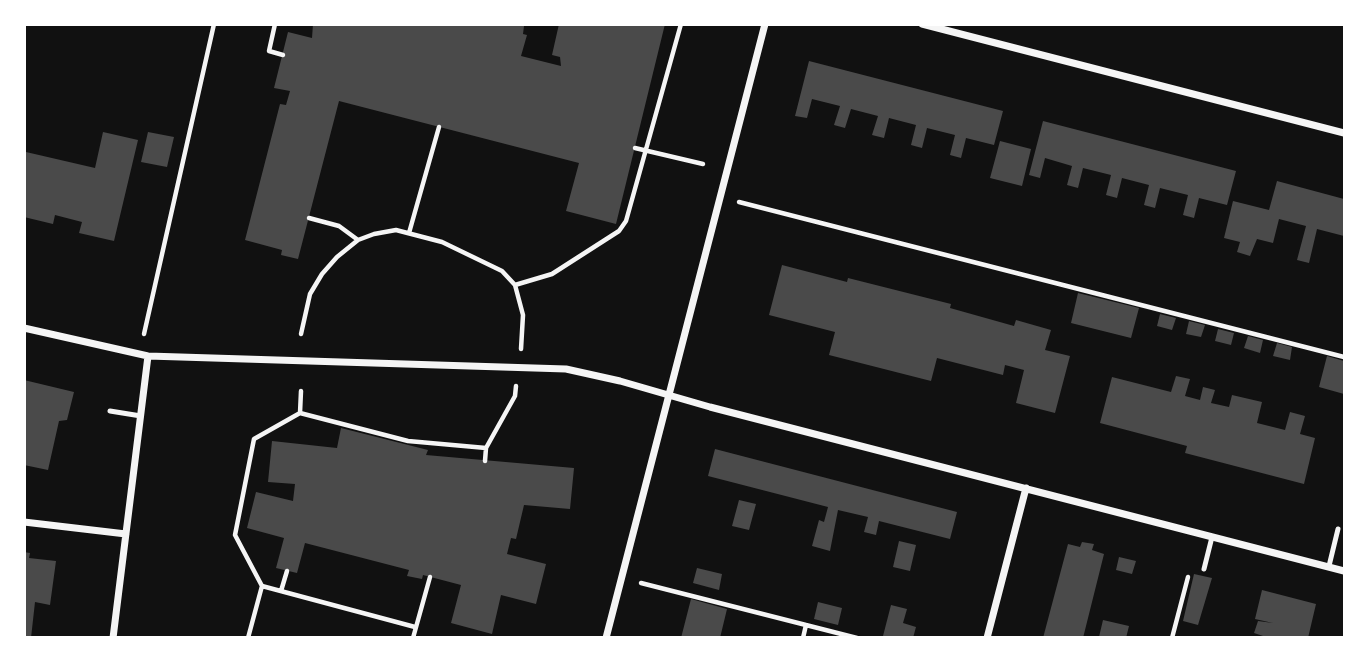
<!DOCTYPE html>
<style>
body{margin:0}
#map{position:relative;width:1369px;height:662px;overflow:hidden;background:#111;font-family:"Fira Sans Condensed",sans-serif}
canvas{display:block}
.frame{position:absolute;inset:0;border:26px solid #fff;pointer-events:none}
</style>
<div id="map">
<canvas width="1369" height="662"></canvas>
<div class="frame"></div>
</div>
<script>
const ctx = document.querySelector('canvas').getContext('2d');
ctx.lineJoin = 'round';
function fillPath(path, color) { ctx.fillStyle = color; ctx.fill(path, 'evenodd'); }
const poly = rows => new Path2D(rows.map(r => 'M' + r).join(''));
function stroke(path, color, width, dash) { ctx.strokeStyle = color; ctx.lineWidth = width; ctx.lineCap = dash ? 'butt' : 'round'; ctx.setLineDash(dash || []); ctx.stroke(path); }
fillPath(poly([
 [313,24,518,24,524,26,523,34,527,35,521,56,561,66,560,57,552,55,559,24,665,24,616,224,566,211,579,163,339,101,298,259,281,255,282,250,245,240,280,104,286,105,290,91,274,88,288,32,312,38],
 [809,61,1003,111,994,145,966,138,961,158,950,155,955,135,927,128,922,148,911,145,916,125,889,118,884,138,872,135,878,116,851,109,845,128,834,125,840,106,812,99,807,118,795,116],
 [1043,121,1236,171,1227,205,1199,198,1194,218,1183,215,1188,195,1160,188,1155,208,1144,205,1149,185,1122,178,1117,198,1106,195,1111,175,1083,168,1078,188,1067,185,1072,166,1045,158,1040,178,1029,175],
 [103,132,138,140,114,241,79,233,82,222,55,215,53,224,24,217,26,152,95,168],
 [148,132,174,137,167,167,141,162],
 [1000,141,1031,149,1022,186,990,178],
 [1277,181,1344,199,1344,236,1317,229,1309,263,1297,260,1306,226,1279,219,1273,243,1257,239,1250,256,1237,252,1240,242,1224,238,1233,201,1269,210],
 [782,265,847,282,848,278,951,304,950,308,1014,326,1016,320,1051,330,1045,350,1070,356,1055,413,1016,403,1024,370,1005,365,1003,375,937,358,931,381,829,355,835,332,769,315],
 [1078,293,1139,308,1131,338,1071,323],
 [1160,314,1176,318,1172,330,1157,326],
 [1189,321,1205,325,1201,337,1186,334],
 [1218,329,1234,333,1231,345,1215,341],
 [1248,336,1263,340,1260,353,1244,348],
 [1277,343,1292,347,1290,360,1273,356],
 [1327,356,1344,361,1344,394,1319,387],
 [1176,376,1190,379,1185,396,1200,400,1203,387,1215,390,1211,403,1229,407,1232,395,1262,402,1257,423,1285,430,1290,412,1305,416,1300,434,1315,438,1304,484,1185,453,1187,446,1100,423,1112,377,1171,392],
 [24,380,74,392,67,420,59,421,48,470,24,465],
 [341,428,428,450,426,455,574,468,570,509,524,505,516,539,511,538,507,554,546,564,536,604,501,595,492,634,451,623,461,585,423,575,422,579,407,576,409,570,305,543,297,573,276,568,284,538,247,528,256,492,293,501,295,484,268,482,272,441,337,448],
 [715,449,957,512,950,539,879,521,876,535,864,532,868,517,838,510,830,551,812,546,819,520,824,522,828,507,708,476],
 [739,500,756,504,749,530,732,526],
 [899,541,916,545,910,571,893,567],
 [1082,542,1094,544,1092,550,1104,554,1083,638,1043,638,1068,544,1080,547],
 [24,552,30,553,29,558,56,561,50,605,35,602,31,638,24,638],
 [1119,557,1136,561,1132,574,1116,570],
 [697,568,722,574,719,590,693,583],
 [1194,574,1212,578,1198,625,1183,621],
 [1262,590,1316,604,1308,638,1269,638,1254,633,1258,621,1273,623,1255,619],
 [691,599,727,609,720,638,681,638],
 [818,602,842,608,838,625,814,619],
 [891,605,907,609,903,623,916,627,913,638,883,636],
 [1103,620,1129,626,1126,638,1099,637]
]), '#4a4a4a');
stroke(poly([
 [275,24,269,51,283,55],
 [635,148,703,164],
 [739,202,1344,357],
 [309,218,339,226,358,240],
 [409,233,439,127],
 [515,285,552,274,619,231,626,221,681,24],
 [144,334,214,24],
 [301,334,310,294,322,274,337,257,358,240,374,234,396,230,442,242,502,271,515,285,523,315,521,349],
 [300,413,301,391],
 [485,461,486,448,515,396,516,386],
 [641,583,857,638],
 [262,586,235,535,254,439,300,413,408,441,486,448],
 [281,591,287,571],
 [248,638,262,586,415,627],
 [413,638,430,577],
 [803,638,806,625],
 [1172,638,1188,577]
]), '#f5f5f5', 4.5);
stroke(poly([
 [110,411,141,416],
 [1329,566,1338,529],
 [1204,569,1212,537]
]), '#f5f5f5', 5);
stroke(poly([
 [922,24,1344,133],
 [24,328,148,356,566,369,620,381,710,407,1344,571],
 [24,522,126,534],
 [113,638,148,356],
 [606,638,765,24],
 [987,638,1026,488]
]), '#f5f5f5', 7);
</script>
